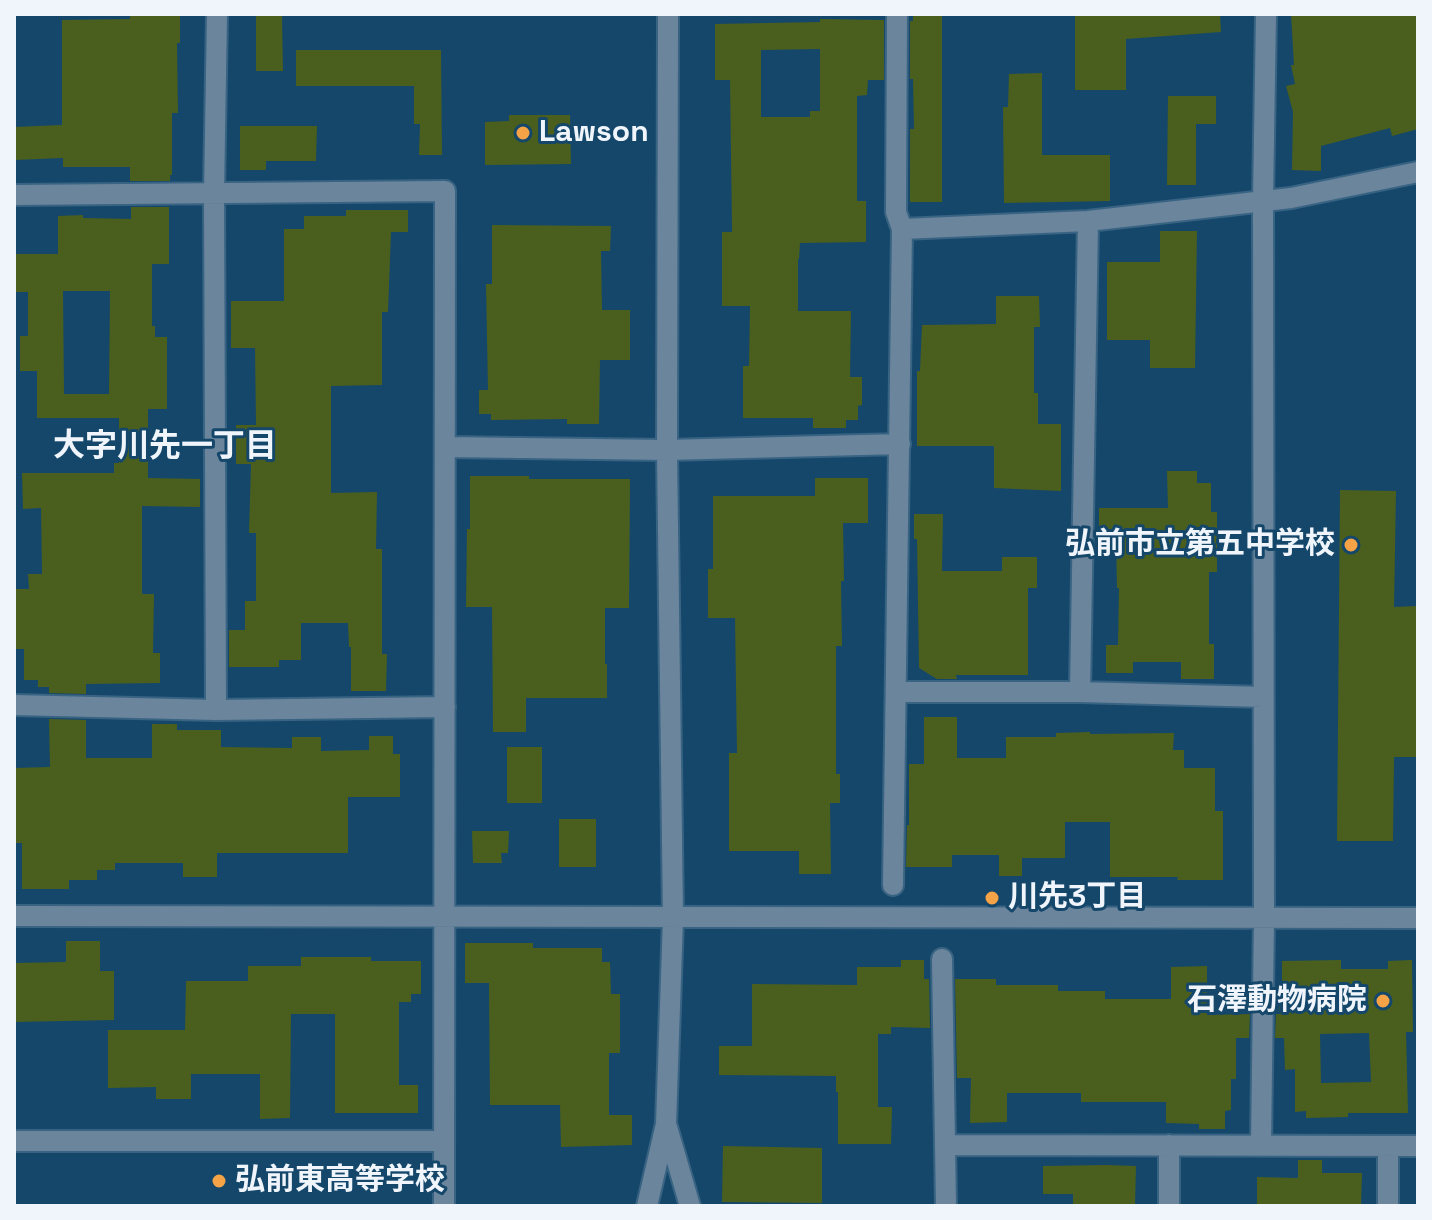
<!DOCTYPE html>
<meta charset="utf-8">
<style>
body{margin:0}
#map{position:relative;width:1432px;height:1220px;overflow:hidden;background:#15476b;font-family:"Space Grotesk",sans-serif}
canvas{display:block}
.frame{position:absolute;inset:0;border:16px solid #eff5fb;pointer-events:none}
</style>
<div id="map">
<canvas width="1432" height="1220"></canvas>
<div class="frame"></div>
</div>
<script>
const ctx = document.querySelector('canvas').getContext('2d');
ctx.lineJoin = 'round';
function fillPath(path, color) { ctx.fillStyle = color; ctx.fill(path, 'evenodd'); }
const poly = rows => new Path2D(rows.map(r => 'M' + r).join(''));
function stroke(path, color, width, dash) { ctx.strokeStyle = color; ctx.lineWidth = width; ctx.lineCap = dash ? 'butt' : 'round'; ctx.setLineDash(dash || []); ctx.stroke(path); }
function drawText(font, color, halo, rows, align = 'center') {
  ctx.font = font + ' "Space Grotesk","Noto Sans JP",sans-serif'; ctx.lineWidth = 6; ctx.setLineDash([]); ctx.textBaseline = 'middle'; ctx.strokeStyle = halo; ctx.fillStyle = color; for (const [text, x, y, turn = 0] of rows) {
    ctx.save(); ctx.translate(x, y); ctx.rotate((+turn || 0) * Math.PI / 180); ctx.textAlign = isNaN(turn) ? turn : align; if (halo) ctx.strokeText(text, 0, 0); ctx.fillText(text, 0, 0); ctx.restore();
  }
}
fillPath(poly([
 [130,14,180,14,180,43,177,43,178,113,172,113,172,175,170,175,170,181,130,181,130,167,63,167,63,158,14,160,14,127,62,125,62,20,130,19],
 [256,14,282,14,283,71,256,71],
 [913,14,942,14,942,202,910,202,910,129,914,129,913,79,910,79,910,21,913,21],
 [1075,14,1220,14,1221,32,1126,39,1126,90,1075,90],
 [1291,14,1418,14,1418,129,1392,136,1390,128,1321,146,1321,171,1292,170,1293,112,1286,86,1295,84,1291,65,1294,65],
 [820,19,884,20,884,80,868,80,867,95,857,96,857,201,866,201,866,242,800,243,799,259,798,259,798,311,851,311,850,377,862,377,862,405,858,406,858,420,846,420,846,428,813,428,813,418,743,418,743,366,749,366,750,306,722,306,722,232,732,232,730,80,715,80,715,24,820,22],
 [820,49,820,111,810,111,810,117,761,117,761,50],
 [296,50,441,50,442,155,419,155,420,124,414,124,414,86,296,86],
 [1042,73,1042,155,1110,155,1110,201,1004,203,1003,107,1008,107,1009,74],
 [1168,96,1216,96,1216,124,1196,124,1196,185,1167,185],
 [509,115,570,115,571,164,485,165,485,122,509,121],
 [240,126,317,126,316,161,266,161,266,170,240,170],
 [131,207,169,207,169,264,152,264,152,326,155,326,155,337,167,337,167,409,148,409,148,478,200,479,200,507,142,506,142,594,154,594,153,653,160,653,160,683,86,684,86,694,49,693,49,687,38,687,38,680,24,680,24,649,14,649,14,589,29,589,28,574,42,574,41,508,23,509,22,473,114,473,114,463,119,463,119,418,37,418,37,371,20,371,20,336,28,336,28,292,14,292,14,254,58,254,58,216,83,215,83,218,131,219],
 [63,291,110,291,109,394,64,394],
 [346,210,408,210,408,232,391,232,388,312,382,312,382,385,331,386,331,493,377,492,376,549,382,549,382,654,387,654,386,691,351,691,351,647,349,647,348,623,301,623,301,660,279,660,279,667,229,667,229,630,245,630,245,601,256,601,256,533,249,533,251,464,236,464,236,425,256,425,255,348,231,348,231,301,284,301,284,229,304,229,304,216,346,216],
 [492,225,611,226,610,251,601,251,602,310,630,310,630,360,600,360,599,424,567,424,567,419,491,420,491,414,479,414,479,390,488,390,486,284,492,284],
 [1160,231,1197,231,1195,368,1150,368,1150,340,1107,340,1107,262,1160,262],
 [996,296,1039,296,1040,327,1034,327,1034,393,1038,393,1038,424,1061,424,1061,491,994,488,994,446,917,446,917,371,920,371,922,325,996,324],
 [1167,471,1197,471,1197,483,1211,483,1211,512,1217,512,1217,572,1209,572,1209,644,1214,644,1214,679,1181,679,1181,662,1133,662,1133,673,1106,673,1106,645,1118,645,1119,588,1117,588,1116,539,1099,539,1099,508,1168,508],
 [470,476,529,476,529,479,630,479,629,608,605,608,605,664,607,664,607,698,526,698,526,732,493,732,492,607,466,607,467,529,470,529],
 [815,478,868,478,868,523,843,523,844,581,841,581,842,646,836,646,836,774,840,774,840,803,830,803,831,874,799,874,799,851,729,851,729,753,737,753,735,618,708,618,708,569,713,569,713,496,815,496],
 [1340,490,1396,491,1394,607,1418,606,1418,757,1394,757,1393,841,1337,841],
 [914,514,943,514,942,571,1002,571,1002,557,1037,557,1037,588,1028,588,1028,675,956,675,957,679,937,679,919,668,917,539,914,539],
 [924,717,957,717,957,758,1006,758,1006,737,1056,737,1056,733,1090,732,1090,734,1174,733,1173,750,1184,750,1184,768,1215,768,1215,811,1223,811,1223,880,1177,880,1178,877,1110,877,1110,822,1065,822,1065,858,1022,858,1022,876,999,876,999,855,952,855,952,867,906,867,907,825,909,825,909,764,924,764],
 [49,719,86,720,86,758,152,758,152,724,177,724,177,730,221,730,221,747,292,748,292,737,321,737,321,751,369,750,369,736,393,736,393,754,400,754,400,797,348,797,348,853,217,853,217,877,183,877,183,863,115,863,115,870,97,870,97,880,69,880,69,889,22,889,22,843,14,843,14,768,50,767],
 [507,747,542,747,542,803,507,803],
 [559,819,596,819,596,867,559,867],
 [472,831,509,831,508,853,501,853,502,863,473,863],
 [66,941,100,941,100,971,114,971,114,1020,14,1022,14,963,66,962],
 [465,943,533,943,533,948,602,948,602,962,610,962,611,994,620,994,620,1053,609,1053,609,1115,632,1115,632,1145,561,1147,560,1105,490,1105,489,983,465,983],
 [301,957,371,957,371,961,421,961,421,994,411,994,411,1002,399,1002,399,1085,418,1085,418,1113,335,1113,335,1014,291,1014,290,1118,260,1119,260,1074,191,1074,191,1099,156,1099,156,1087,108,1088,108,1030,185,1030,186,981,248,981,248,966,301,966],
 [901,960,924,960,924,979,929,979,930,1028,891,1027,891,1034,878,1034,878,1107,892,1107,891,1144,838,1144,838,1092,836,1092,836,1076,719,1075,719,1046,752,1046,752,984,857,985,857,967,901,967],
 [1341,960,1341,969,1388,969,1388,961,1412,960,1413,1032,1406,1032,1408,1113,1348,1113,1348,1117,1306,1118,1306,1111,1295,1112,1295,1069,1285,1070,1284,1038,1275,1038,1276,1014,1280,1014,1279,996,1282,996,1282,961],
 [1369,1033,1371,1082,1321,1083,1320,1034],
 [1207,966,1207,1015,1250,1014,1249,1038,1236,1038,1236,1079,1231,1079,1231,1110,1225,1111,1225,1129,1199,1129,1199,1124,1166,1123,1166,1102,1081,1102,1081,1093,1007,1093,1007,1122,970,1123,971,1078,957,1078,955,979,996,979,996,985,1058,985,1058,991,1105,991,1105,999,1171,999,1171,967],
 [723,1146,822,1148,822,1203,722,1202],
 [1298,1160,1322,1160,1322,1173,1362,1173,1361,1206,1257,1206,1257,1177,1298,1178],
 [1106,1165,1136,1166,1135,1206,1073,1206,1073,1194,1043,1194,1043,1166]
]), '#4a5f1d');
const minor = poly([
 [897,14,896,212,902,229],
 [14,195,445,191,444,1206],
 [446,447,667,450,900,444],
 [896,692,1080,692,1263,697],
 [1080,692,1088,221],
 [14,705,216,710,445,707],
 [216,710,214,193,217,14],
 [893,885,902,229,1088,221,1291,198,1418,172],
 [14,916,1418,918],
 [942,959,946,1206],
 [667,1127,690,1206],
 [14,1141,444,1141],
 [947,1145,1418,1146],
 [1261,1145,1264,918,1263,200,1266,14],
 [1388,1146,1388,1206],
 [647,1206,666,1124,673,918,667,450,668,14],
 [1169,1206,1169,1145]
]);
stroke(minor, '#386382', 24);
stroke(minor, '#6b859c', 20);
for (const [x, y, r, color] of [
 [523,133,8,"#f6a247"],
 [1351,545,8,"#f6a247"],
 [992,898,8,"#f6a247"],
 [1383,1001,8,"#f6a247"],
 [219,1181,8,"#f6a247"]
]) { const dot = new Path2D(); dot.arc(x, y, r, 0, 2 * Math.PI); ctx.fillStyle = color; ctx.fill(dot); stroke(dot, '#15476b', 3); }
drawText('bold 30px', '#eff5fb', '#15476b', [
 ["Lawson",539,133],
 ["弘前市立第五中学校",1335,545,"right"],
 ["川先3丁目",1008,898],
 ["石澤動物病院",1367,1001,"right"],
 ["弘前東高等学校",235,1181]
], 'left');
drawText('bold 32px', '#eff5fb', '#15476b', [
 ["大字川先一丁目",165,447]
]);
</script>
